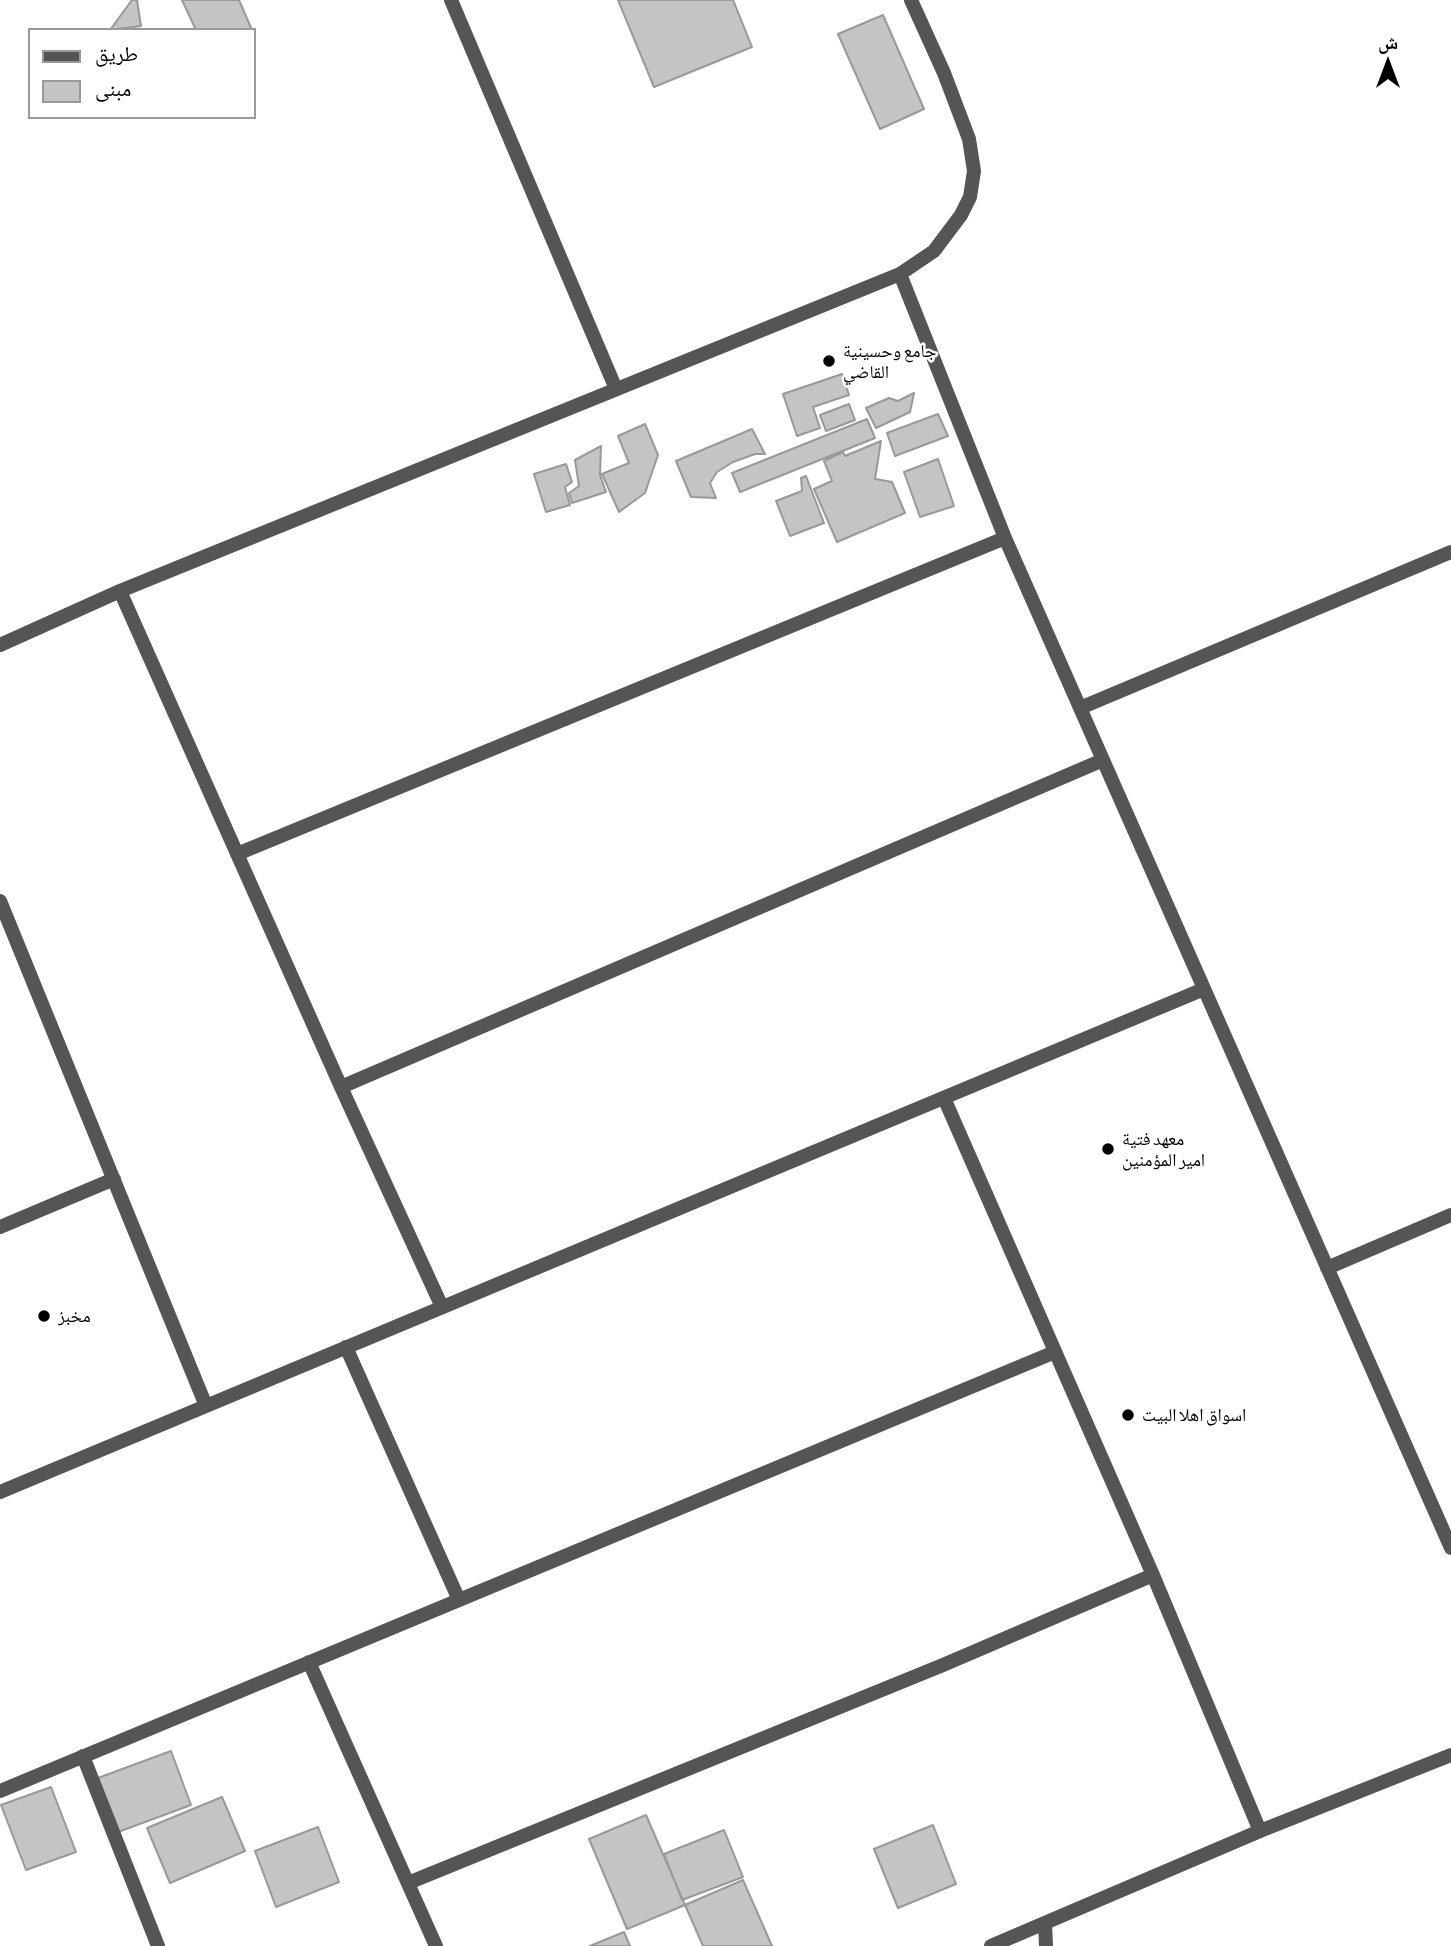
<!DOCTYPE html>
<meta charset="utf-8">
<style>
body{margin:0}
#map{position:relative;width:1451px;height:1946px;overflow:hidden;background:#fff;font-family:"Asap Condensed","Noto Naskh Arabic",sans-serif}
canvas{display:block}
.legend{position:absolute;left:28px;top:28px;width:228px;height:91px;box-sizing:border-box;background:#fff;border:2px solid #999;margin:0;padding:9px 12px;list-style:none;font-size:21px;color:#000}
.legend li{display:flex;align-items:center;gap:14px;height:35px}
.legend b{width:35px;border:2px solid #999}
.north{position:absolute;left:1353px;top:28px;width:70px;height:70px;-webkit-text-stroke:5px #fff;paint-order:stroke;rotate:0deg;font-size:19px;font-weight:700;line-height:28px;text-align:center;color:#000}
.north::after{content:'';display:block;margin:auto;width:24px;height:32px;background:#000;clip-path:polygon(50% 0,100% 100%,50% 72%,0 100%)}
</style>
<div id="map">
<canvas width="1451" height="1946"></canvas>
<ul class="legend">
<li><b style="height:9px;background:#555"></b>طريق</li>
<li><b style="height:19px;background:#c4c4c4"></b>مبنى</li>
</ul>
<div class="north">ش</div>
</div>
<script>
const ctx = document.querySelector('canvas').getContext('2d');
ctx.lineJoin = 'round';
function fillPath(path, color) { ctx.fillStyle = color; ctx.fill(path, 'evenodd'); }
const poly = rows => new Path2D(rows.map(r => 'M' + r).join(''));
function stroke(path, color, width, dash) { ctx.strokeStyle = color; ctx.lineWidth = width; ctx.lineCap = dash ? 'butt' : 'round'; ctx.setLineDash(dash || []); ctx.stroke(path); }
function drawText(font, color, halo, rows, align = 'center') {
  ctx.font = font + ' "Asap Condensed","Noto Naskh Arabic",sans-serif'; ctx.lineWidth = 5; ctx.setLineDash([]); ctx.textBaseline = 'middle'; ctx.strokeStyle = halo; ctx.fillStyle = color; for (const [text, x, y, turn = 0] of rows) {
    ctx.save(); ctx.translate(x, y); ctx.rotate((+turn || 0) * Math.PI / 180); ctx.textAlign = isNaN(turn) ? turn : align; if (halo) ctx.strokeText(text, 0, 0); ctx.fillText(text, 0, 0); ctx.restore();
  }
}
const building = poly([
 [132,0,137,0,141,26,110,30,132,0],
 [182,0,239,0,252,30,196,30,182,0],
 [618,0,733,0,752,47,654,87,618,0],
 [883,15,924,109,880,129,838,34,883,15],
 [842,374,849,395,813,407,820,428,797,436,783,394,842,374],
 [914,393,910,412,876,428,866,408,889,398,898,401,914,393],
 [849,404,855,420,826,431,820,415,849,404],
 [938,414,948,436,895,456,887,433,938,414],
 [867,419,875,438,740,492,732,473,867,419],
 [645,424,658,455,645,493,619,512,602,474,629,463,618,436,645,424],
 [752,429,765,454,755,454,733,462,717,472,710,483,716,498,691,497,676,461,752,429],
 [881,441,875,479,892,482,905,513,837,542,814,489,832,481,824,461,843,452,845,456,881,441],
 [601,446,600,475,606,492,572,503,569,493,579,486,575,460,601,446],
 [938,459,954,506,920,517,904,472,938,459],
 [566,464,572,482,565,487,570,505,546,512,534,474,566,464],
 [806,476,824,523,790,536,776,501,802,491,801,478,806,476],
 [171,1751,191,1805,118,1832,98,1778,171,1751],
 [51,1787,76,1852,26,1870,1,1805,51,1787],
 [222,1797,245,1851,170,1883,147,1828,222,1797],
 [646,1815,685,1905,627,1929,589,1839,646,1815],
 [933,1825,956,1884,898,1908,874,1849,933,1825],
 [318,1827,339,1882,276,1907,255,1851,318,1827],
 [724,1830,743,1877,682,1900,664,1854,724,1830],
 [743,1880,772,1946,703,1946,685,1905,743,1880],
 [624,1932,630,1946,590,1946,624,1932]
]);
fillPath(building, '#c4c4c4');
stroke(building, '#999', 2);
stroke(poly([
 [451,0,616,389],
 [900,274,1005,538,1451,1548],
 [120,591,341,1087,442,1307],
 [0,645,120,591,900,274,934,251,961,215,970,197,974,171,969,139,944,73,911,0],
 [1080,708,1451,552],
 [237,854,1005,538],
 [0,901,206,1406],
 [341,1087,1103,760],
 [944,1098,1153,1575,1260,1831],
 [0,1227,114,1179],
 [1327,1268,1451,1215],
 [346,1347,459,1600],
 [0,1492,1204,989],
 [309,1662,436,1946],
 [83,1756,158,1946],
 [0,1791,1055,1352],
 [408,1883,943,1665,1153,1575],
 [1045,1924,1046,1946],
 [991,1946,1260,1831,1451,1755]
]), '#555', 14);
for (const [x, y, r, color] of [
 [829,361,7,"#000"],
 [1108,1149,7,"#000"],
 [44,1316,7,"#000"],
 [1128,1415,7,"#000"]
]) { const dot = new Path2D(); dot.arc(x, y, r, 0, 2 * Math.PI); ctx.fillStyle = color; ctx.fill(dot); stroke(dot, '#fff', 2.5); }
drawText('18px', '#000', '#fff', [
 ["جامع وحسينية",843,351],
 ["القاضي",843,372],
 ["معهد فتية",1122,1139],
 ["امير المؤمنين",1122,1160],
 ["مخبز",58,1316],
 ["اسواق اهلا البيت",1142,1415]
], 'left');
</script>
